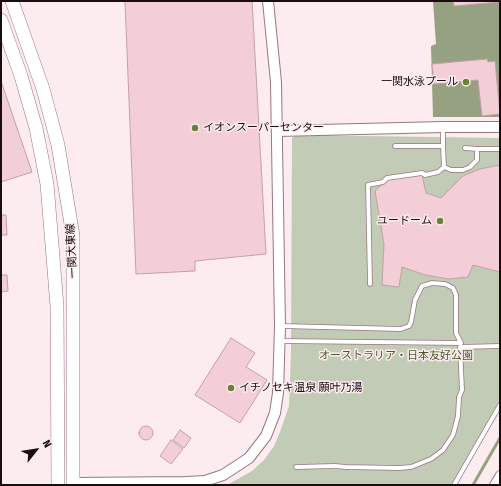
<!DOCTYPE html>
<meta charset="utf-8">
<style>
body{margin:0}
#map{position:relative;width:501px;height:486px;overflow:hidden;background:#fcecef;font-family:"Fira Sans Condensed",sans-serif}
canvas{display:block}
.frame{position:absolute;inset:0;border:2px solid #190d10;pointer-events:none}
.north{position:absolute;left:16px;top:430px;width:40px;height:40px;-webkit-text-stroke:3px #fcecef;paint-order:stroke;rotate:60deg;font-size:11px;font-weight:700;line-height:16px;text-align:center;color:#190d10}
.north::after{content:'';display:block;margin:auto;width:14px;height:18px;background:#190d10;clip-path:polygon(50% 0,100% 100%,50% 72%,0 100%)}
</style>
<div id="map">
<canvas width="501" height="486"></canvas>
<div class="frame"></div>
<div class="north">N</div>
</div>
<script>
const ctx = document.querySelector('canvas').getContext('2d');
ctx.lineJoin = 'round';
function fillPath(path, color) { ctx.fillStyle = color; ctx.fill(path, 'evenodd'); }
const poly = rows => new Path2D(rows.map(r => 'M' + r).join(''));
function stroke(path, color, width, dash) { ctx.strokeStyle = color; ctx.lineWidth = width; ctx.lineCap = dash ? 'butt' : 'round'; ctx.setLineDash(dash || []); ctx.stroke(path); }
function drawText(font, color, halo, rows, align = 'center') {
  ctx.font = font + ' "Fira Sans Condensed","Noto Sans JP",sans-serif'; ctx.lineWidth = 3; ctx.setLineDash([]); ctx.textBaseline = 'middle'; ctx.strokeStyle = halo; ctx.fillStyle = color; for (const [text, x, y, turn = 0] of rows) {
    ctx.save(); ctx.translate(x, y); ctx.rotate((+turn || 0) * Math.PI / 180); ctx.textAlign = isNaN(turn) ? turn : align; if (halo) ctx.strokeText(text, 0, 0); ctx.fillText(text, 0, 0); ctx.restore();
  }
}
fillPath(poly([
 [297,135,500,138,500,406,455,485,227,485,252,471,264,460,274,446,280,432,289,406,291,351,292,138]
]), '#c2cbb5');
fillPath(poly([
 [433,1,500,1,500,117,433,117,431,46,436,44]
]), '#95a181');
stroke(poly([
 [473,485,500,438]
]), '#95a181', 3);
const building = poly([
 [125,1,252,1,266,254,195,261,195,271,136,274,125,1],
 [453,1,500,1,500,2,454,6,453,1],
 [487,59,488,62,495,61,500,114,482,116,478,80,434,84,432,64,487,59],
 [1,81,32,172,1,182,1,81],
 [500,165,500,272,473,265,468,277,449,279,425,275,402,267,399,287,382,285,384,244,375,191,388,179,422,175,426,193,441,198,463,176,480,169,500,165],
 [1,215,6,215,7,235,1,235,1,215],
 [1,275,7,275,8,291,1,292,1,275],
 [231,338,255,353,246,367,267,380,240,423,195,395,231,338],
 '139 433a7 7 0 1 1 14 0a7 7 0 1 1-14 0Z',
 [180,430,191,438,184,448,173,440,180,430],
 [171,440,183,449,171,464,160,456,171,440]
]);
fillPath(building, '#f3ced6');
stroke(building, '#c4a0a8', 1);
const service = poly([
 [395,146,443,146,443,127],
 [477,149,500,149],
 [444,167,451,170,463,170,470,167,477,160,477,149,465,148],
 [370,284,368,185,383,182,387,178,422,173,425,175,438,172,444,167,443,146],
 [281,326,401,329,409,326,411,322,415,300,422,286,432,283,445,284,453,288,456,295,456,333,461,343,281,341],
 [296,467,335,466,346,467,399,468,411,467,431,459,443,450,453,435,458,416,459,397,462,390,460,347,500,346],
 [454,485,500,405]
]);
const minor = poly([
 [494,485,500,475]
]);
const tertiary = poly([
 [277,131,443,127,500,127],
 [73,483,186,482,205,481,223,475,249,458,266,436,275,413,278,393,280,326,276,82,268,1]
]);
const primary = poly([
 [12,1,43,89,58,145,73,236,73,485],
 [1,20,21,76,36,128,47,184,57,306,58,485]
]);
stroke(service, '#98777f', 5.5);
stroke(minor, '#98777f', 10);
stroke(tertiary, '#98777f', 12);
stroke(primary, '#98777f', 14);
stroke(service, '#fff', 4);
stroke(minor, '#fff', 8);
stroke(tertiary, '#fff', 10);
stroke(primary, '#fff', 13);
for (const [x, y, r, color] of [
 [466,82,4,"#6a8234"],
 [195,128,4,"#6a8234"],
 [440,221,4,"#6a8234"],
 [231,388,4,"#6a8234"]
]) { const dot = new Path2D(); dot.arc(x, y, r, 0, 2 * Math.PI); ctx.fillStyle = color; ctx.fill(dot); stroke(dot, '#fcecef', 1.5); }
drawText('11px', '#190d10', '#fcecef', [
 ["一関水泳プール",458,82],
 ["イオンスーパーセンター",203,128,"left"],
 ["ユードーム",432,221],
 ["イチノセキ温泉 願叶乃湯",239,388,"left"]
], 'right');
drawText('11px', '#190d10', '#fcecef', [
 ["一関大東線",72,251,-93]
]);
drawText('11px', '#4b5b28', '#fcecef', [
 ["オーストラリア・日本友好公園",396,356]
]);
</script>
